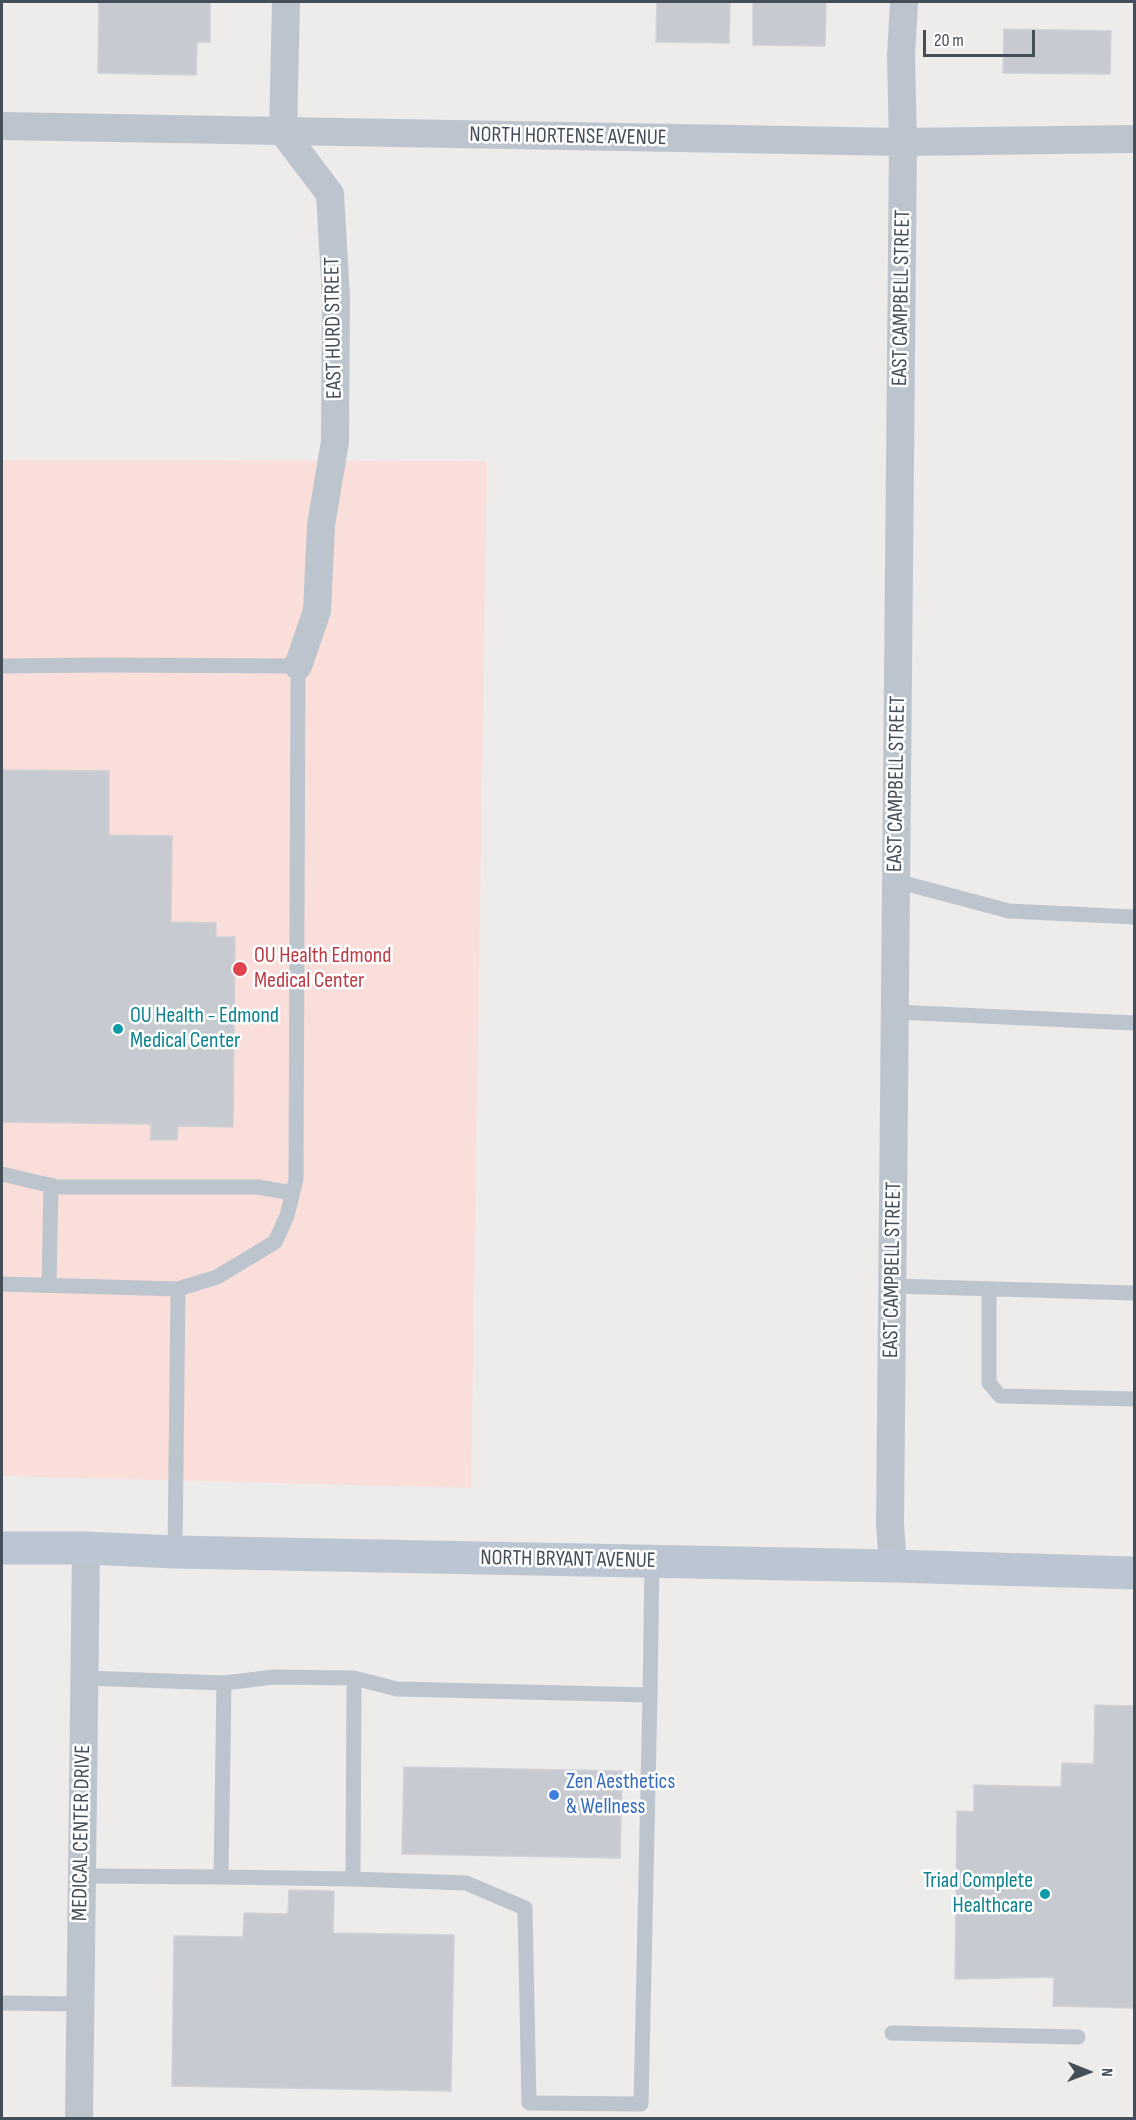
<!DOCTYPE html>
<style>
body{margin:0}
#map{position:relative;width:1136px;height:2120px;overflow:hidden;background:#eeebeb;font-family:"Sofia Sans Condensed",sans-serif}
canvas{display:block}
.frame{position:absolute;inset:0;border:3px solid #444e58;pointer-events:none}
.north{position:absolute;left:1058px;top:2042px;width:60px;height:60px;-webkit-text-stroke:4px #fff;paint-order:stroke;rotate:91deg;font-size:16px;font-weight:700;line-height:24px;text-align:center;color:#444e58}
.north::after{content:'';display:block;margin:auto;width:21px;height:27px;background:#444e58;clip-path:polygon(50% 0,100% 100%,50% 72%,0 100%)}
.scale{position:absolute;left:923px;top:30px;width:112px;height:27px;box-sizing:border-box;border:3px solid #444e58;border-top:0;padding-left:8px;font-size:18px;line-height:21px;white-space:nowrap;color:#444e58;-webkit-text-stroke:4px #fff;paint-order:stroke}
</style>
<div id="map">
<canvas width="1136" height="2120"></canvas>
<div class="frame"></div>
<div class="north">N</div>
<div class="scale">20 m</div>
</div>
<script>
const ctx = document.querySelector('canvas').getContext('2d');
ctx.lineJoin = 'round';
function fillPath(path, color) { ctx.fillStyle = color; ctx.fill(path, 'evenodd'); }
const poly = rows => new Path2D(rows.map(r => 'M' + r).join(''));
function stroke(path, color, width, dash) { ctx.strokeStyle = color; ctx.lineWidth = width; ctx.lineCap = dash ? 'butt' : 'round'; ctx.setLineDash(dash || []); ctx.stroke(path); }
function drawText(font, color, halo, rows, align = 'center') {
  ctx.font = font + ' "Sofia Sans Condensed",sans-serif'; ctx.lineWidth = 5; ctx.setLineDash([]); ctx.textBaseline = 'middle'; ctx.strokeStyle = halo; ctx.fillStyle = color; for (const [text, x, y, turn = 0] of rows) {
    ctx.save(); ctx.translate(x, y); ctx.rotate((+turn || 0) * Math.PI / 180); ctx.textAlign = isNaN(turn) ? turn : align; if (halo) ctx.strokeText(text, 0, 0); ctx.fillText(text, 0, 0); ctx.restore();
  }
}
fillPath(poly([
 [2,460,487,461,471,1488,2,1476]
]), '#fadeda');
const building = poly([
 [99,2,210,2,210,42,197,42,196,75,98,73,99,2],
 [657,2,730,2,729,43,656,42,657,2],
 [753,2,826,2,825,46,753,45,753,2],
 [1004,29,1111,31,1110,74,1003,73,1004,29],
 [2,770,109,771,109,835,172,836,171,922,216,923,216,937,235,937,233,1127,178,1126,177,1140,151,1140,151,1124,2,1122,2,770],
 [1095,1705,1134,1706,1134,2008,1053,2006,1054,1977,955,1979,957,1811,974,1812,974,1785,1061,1787,1062,1763,1094,1764,1095,1705],
 [404,1767,622,1771,620,1858,402,1854,404,1767],
 [289,1890,334,1891,333,1933,454,1935,451,2091,172,2086,174,1936,243,1937,244,1913,288,1914,289,1890]
]);
fillPath(building, '#c8cad1');
stroke(building, '#cfd1d7', 1.5);
stroke(poly([
 [2,666,102,665,298,666,296,1179,287,1216,275,1242,217,1277,178,1289,2,1284],
 [896,881,1009,911,1134,917],
 [895,1012,1134,1023],
 [2,1174,57,1187,258,1187,292,1193],
 [49,1285,51,1185],
 [893,1286,1134,1293],
 [989,1289,989,1383,1000,1396,1134,1399],
 [175,1552,178,1289],
 [354,1678,397,1689,650,1695,652,1561],
 [224,1683,273,1677,354,1678,353,1879,466,1883,525,1908,529,2103,641,2104,650,1695],
 [82,1876,221,1877,224,1683,85,1678],
 [221,1877,353,1879],
 [2,2003,80,2004],
 [892,2033,1078,2037]
]), '#bcc5ce', 15);
stroke(poly([
 [286,2,283,132,330,194,336,298,335,442,321,525,317,611,298,666],
 [2,126,903,142,1134,139],
 [893,1566,890,1524,903,142,901,56,904,2],
 [79,2118,86,1548]
]), '#bcc5ce', 28);
stroke(poly([
 [2,1548,86,1548,175,1552,893,1566,1134,1573]
]), '#bcc6d2', 33);
for (const [x, y, r, color] of [
 [240,969,8,"#e0444e"],
 [118,1029,6,"#0f9aa8"],
 [554,1795,6,"#3f7fe0"],
 [1045,1894,6,"#0f9aa8"]
]) { const dot = new Path2D(); dot.arc(x, y, r, 0, 2 * Math.PI); ctx.fillStyle = color; ctx.fill(dot); stroke(dot, '#fff', 2); }
drawText('22px', '#444e58', '#fff', [
 ["NORTH HORTENSE AVENUE",568,137,1],
 ["EAST CAMPBELL STREET",902,298,-89],
 ["EAST HURD STREET",334,328,-91],
 ["EAST CAMPBELL STREET",897,784,-89],
 ["EAST CAMPBELL STREET",893,1270,-89],
 ["NORTH BRYANT AVENUE",568,1560,1],
 ["MEDICAL CENTER DRIVE",82,1833,-89]
]);
drawText('22px', '#be3a42', '#fff', [
 ["OU Health Edmond",254,956],
 ["Medical Center",254,981]
], 'left');
drawText('22px', '#0d838f', '#fff', [
 ["OU Health - Edmond",130,1016],
 ["Medical Center",130,1041],
 ["Triad Complete",1033,1881,"right"],
 ["Healthcare",1033,1906,"right"]
], 'left');
drawText('22px', '#366cbe', '#fff', [
 ["Zen Aesthetics",566,1782],
 ["& Wellness",566,1807]
], 'left');
</script>
